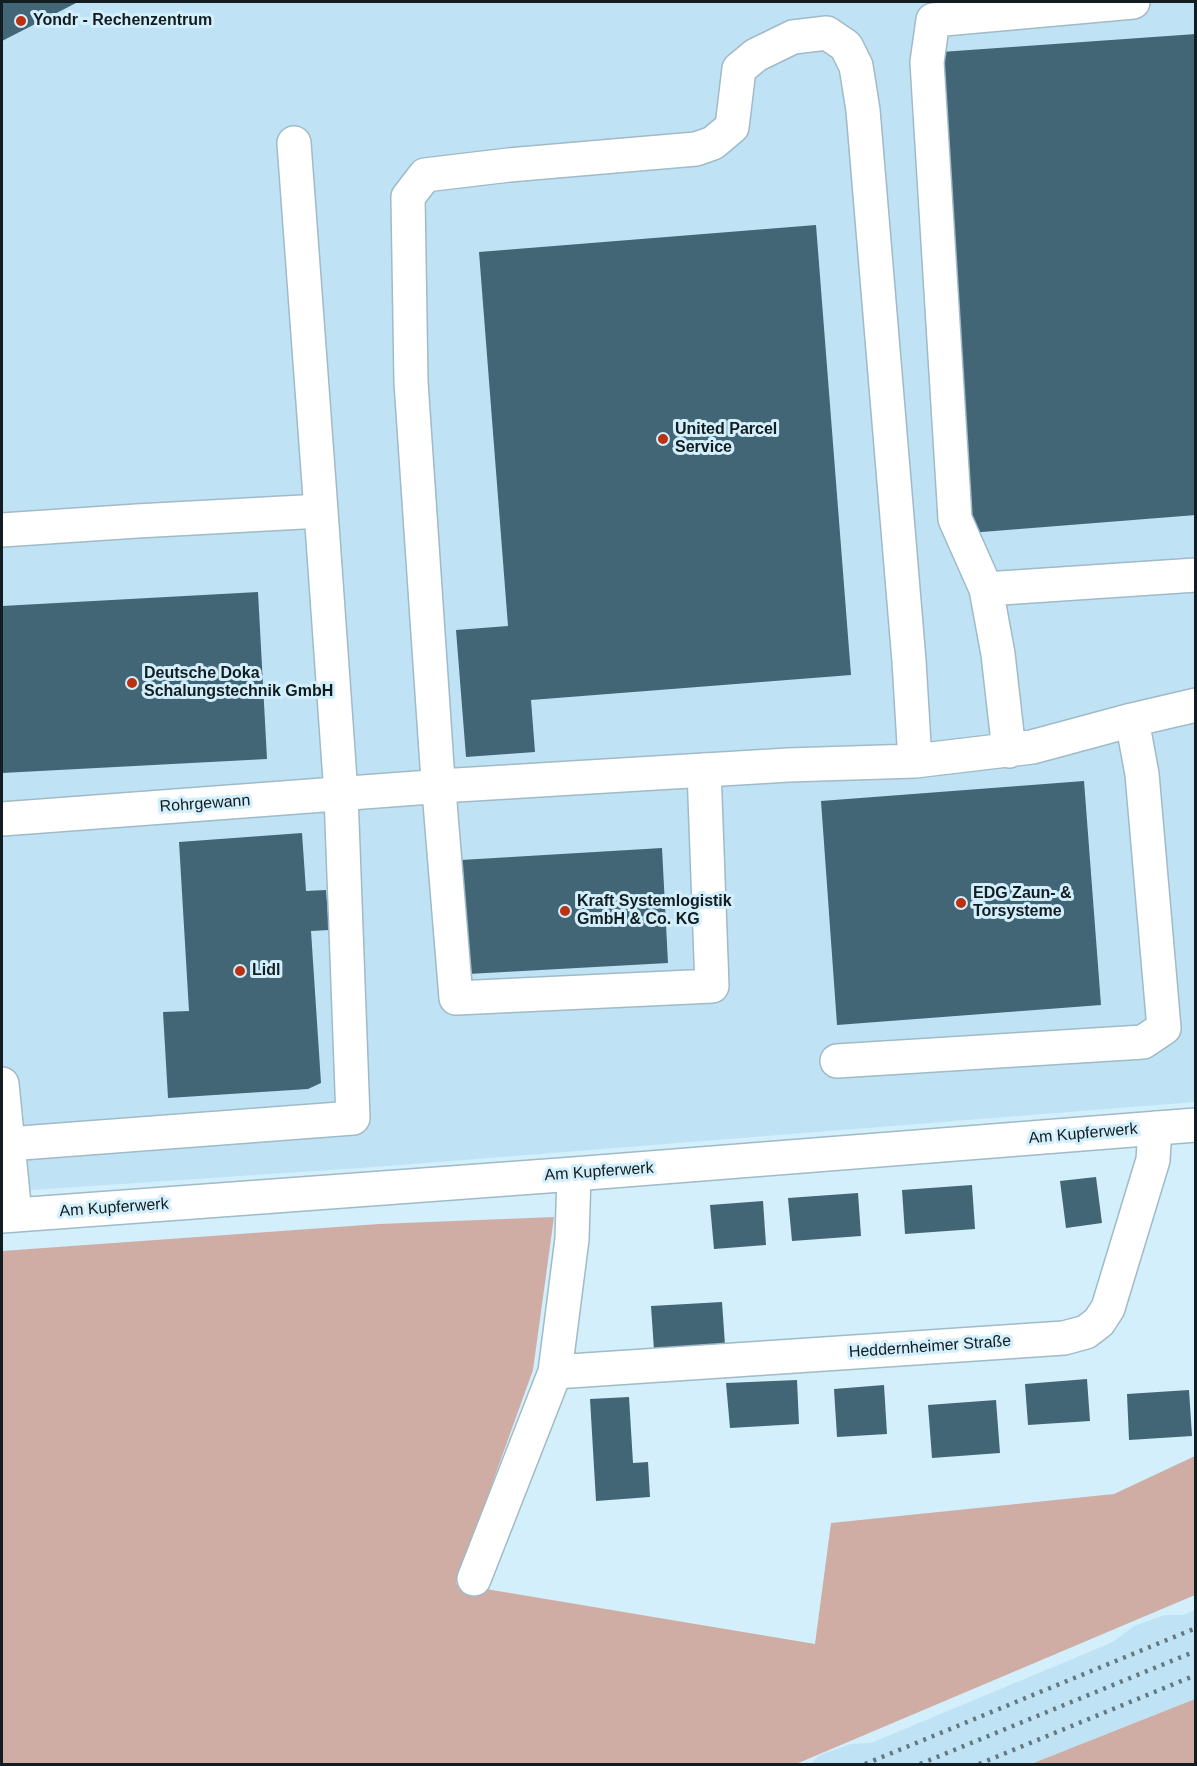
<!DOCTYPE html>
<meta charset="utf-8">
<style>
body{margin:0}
#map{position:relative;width:1197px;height:1766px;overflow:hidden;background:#d3effb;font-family:Helvetica,sans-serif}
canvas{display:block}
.frame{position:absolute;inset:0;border:3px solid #121d21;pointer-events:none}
</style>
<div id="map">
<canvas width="1197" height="1766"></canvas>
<div class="frame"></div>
</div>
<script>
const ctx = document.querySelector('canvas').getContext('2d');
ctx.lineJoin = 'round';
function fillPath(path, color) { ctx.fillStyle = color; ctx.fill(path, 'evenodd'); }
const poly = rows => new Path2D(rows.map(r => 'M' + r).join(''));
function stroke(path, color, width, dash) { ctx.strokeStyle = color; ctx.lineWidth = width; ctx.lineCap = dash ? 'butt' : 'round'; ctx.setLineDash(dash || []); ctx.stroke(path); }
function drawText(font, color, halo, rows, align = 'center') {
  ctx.font = font + ' Helvetica,sans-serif'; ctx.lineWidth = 6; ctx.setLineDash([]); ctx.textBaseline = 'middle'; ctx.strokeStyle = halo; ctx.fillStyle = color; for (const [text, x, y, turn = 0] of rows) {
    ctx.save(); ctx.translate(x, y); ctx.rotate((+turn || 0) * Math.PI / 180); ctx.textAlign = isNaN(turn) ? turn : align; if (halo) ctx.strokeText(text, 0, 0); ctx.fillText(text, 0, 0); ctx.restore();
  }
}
fillPath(poly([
 [2,2,1195,2,1195,1102,375,1167,2,1192],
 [1195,1610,1195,1699,1031,1764,810,1764,820,1755,851,1744,871,1743,1113,1642,1134,1626,1165,1615,1183,1615]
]), '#bfe3f4');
fillPath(poly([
 [554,1217,533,1370,456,1584,815,1644,831,1523,1114,1494,1195,1456,1195,1595,796,1764,2,1764,2,1251,379,1224],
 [1195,1699,1195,1764,1031,1764]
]), '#cfada5');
fillPath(poly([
 [2,2,78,2,2,41],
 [1196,34,1196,515,969,533,941,52],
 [816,225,851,675,531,700,535,752,466,757,456,630,508,626,479,252],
 [258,592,267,759,2,773,2,606],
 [1084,781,1101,1005,837,1025,821,801],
 [302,833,306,891,326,890,329,930,311,931,321,1083,308,1089,168,1098,163,1012,189,1011,179,842],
 [662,848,668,963,468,974,461,860],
 [1096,1177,1102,1223,1066,1228,1060,1181],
 [972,1185,975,1229,905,1234,902,1190],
 [858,1193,861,1236,792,1241,788,1198],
 [763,1201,766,1245,714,1249,710,1205],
 [722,1302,725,1345,654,1350,651,1306],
 [1087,1379,1090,1421,1028,1425,1025,1384],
 [797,1380,799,1424,730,1428,726,1383],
 [884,1385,887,1434,837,1437,834,1389],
 [1189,1390,1192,1436,1129,1440,1127,1394],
 [629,1397,633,1463,648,1462,650,1497,596,1501,590,1399],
 [996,1400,1000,1453,932,1458,928,1405]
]), '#426676');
const minor = poly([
 [294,143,321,511],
 [2,530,137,521,321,511,341,794,353,1118,8,1144],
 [986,589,1196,575],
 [1009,751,998,654,986,589,955,519,927,62,933,20,1133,2],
 [704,770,712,986,456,998,437,766,411,382,408,197,425,175,509,165,696,149,713,143,732,127,739,69,756,55,793,37,827,33,846,46,856,66,863,110,909,661,915,761],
 [2,819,457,785,788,765,915,761,1032,747,1132,720,1196,705],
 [837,1061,1143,1042,1164,1028,1142,774,1132,720],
 [2,1084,15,1215],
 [574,1174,572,1239,555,1372,1064,1338,1086,1332,1099,1322,1108,1308,1153,1160,1155,1128],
 [2,1216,574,1174,1196,1125],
 [474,1579,555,1372]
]);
stroke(minor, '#a0bac7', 36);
stroke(minor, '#fff', 33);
stroke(poly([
 [865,1764,1196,1628],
 [920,1764,1196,1651],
 [979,1764,1196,1675]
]), '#65787f', 4.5, [3, 6]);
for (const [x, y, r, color] of [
 [21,21,6,"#bc3112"],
 [663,439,6,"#bc3112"],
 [132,683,6,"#bc3112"],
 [961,903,6,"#bc3112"],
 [565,911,6,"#bc3112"],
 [240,971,6,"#bc3112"]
]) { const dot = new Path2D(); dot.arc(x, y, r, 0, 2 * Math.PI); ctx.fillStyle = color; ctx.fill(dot); stroke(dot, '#d3effb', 2); }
drawText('bold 16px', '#121d21', '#d3effb', [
 ["Yondr - Rechenzentrum",33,21],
 ["United Parcel",675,430],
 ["Service",675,448],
 ["Deutsche Doka",144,674],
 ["Schalungstechnik GmbH",144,692],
 ["EDG Zaun- &",973,894],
 ["Torsysteme",973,912],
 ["Kraft Systemlogistik",577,902],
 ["GmbH & Co. KG",577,920],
 ["Lidl",252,971]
], 'left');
drawText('16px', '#121d21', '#d3effb', [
 ["Rohrgewann",205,804,-4],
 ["Am Kupferwerk",1083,1134,-5],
 ["Am Kupferwerk",599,1172,-4],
 ["Am Kupferwerk",114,1208,-4],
 ["Heddernheimer Straße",930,1347,-4]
]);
</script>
